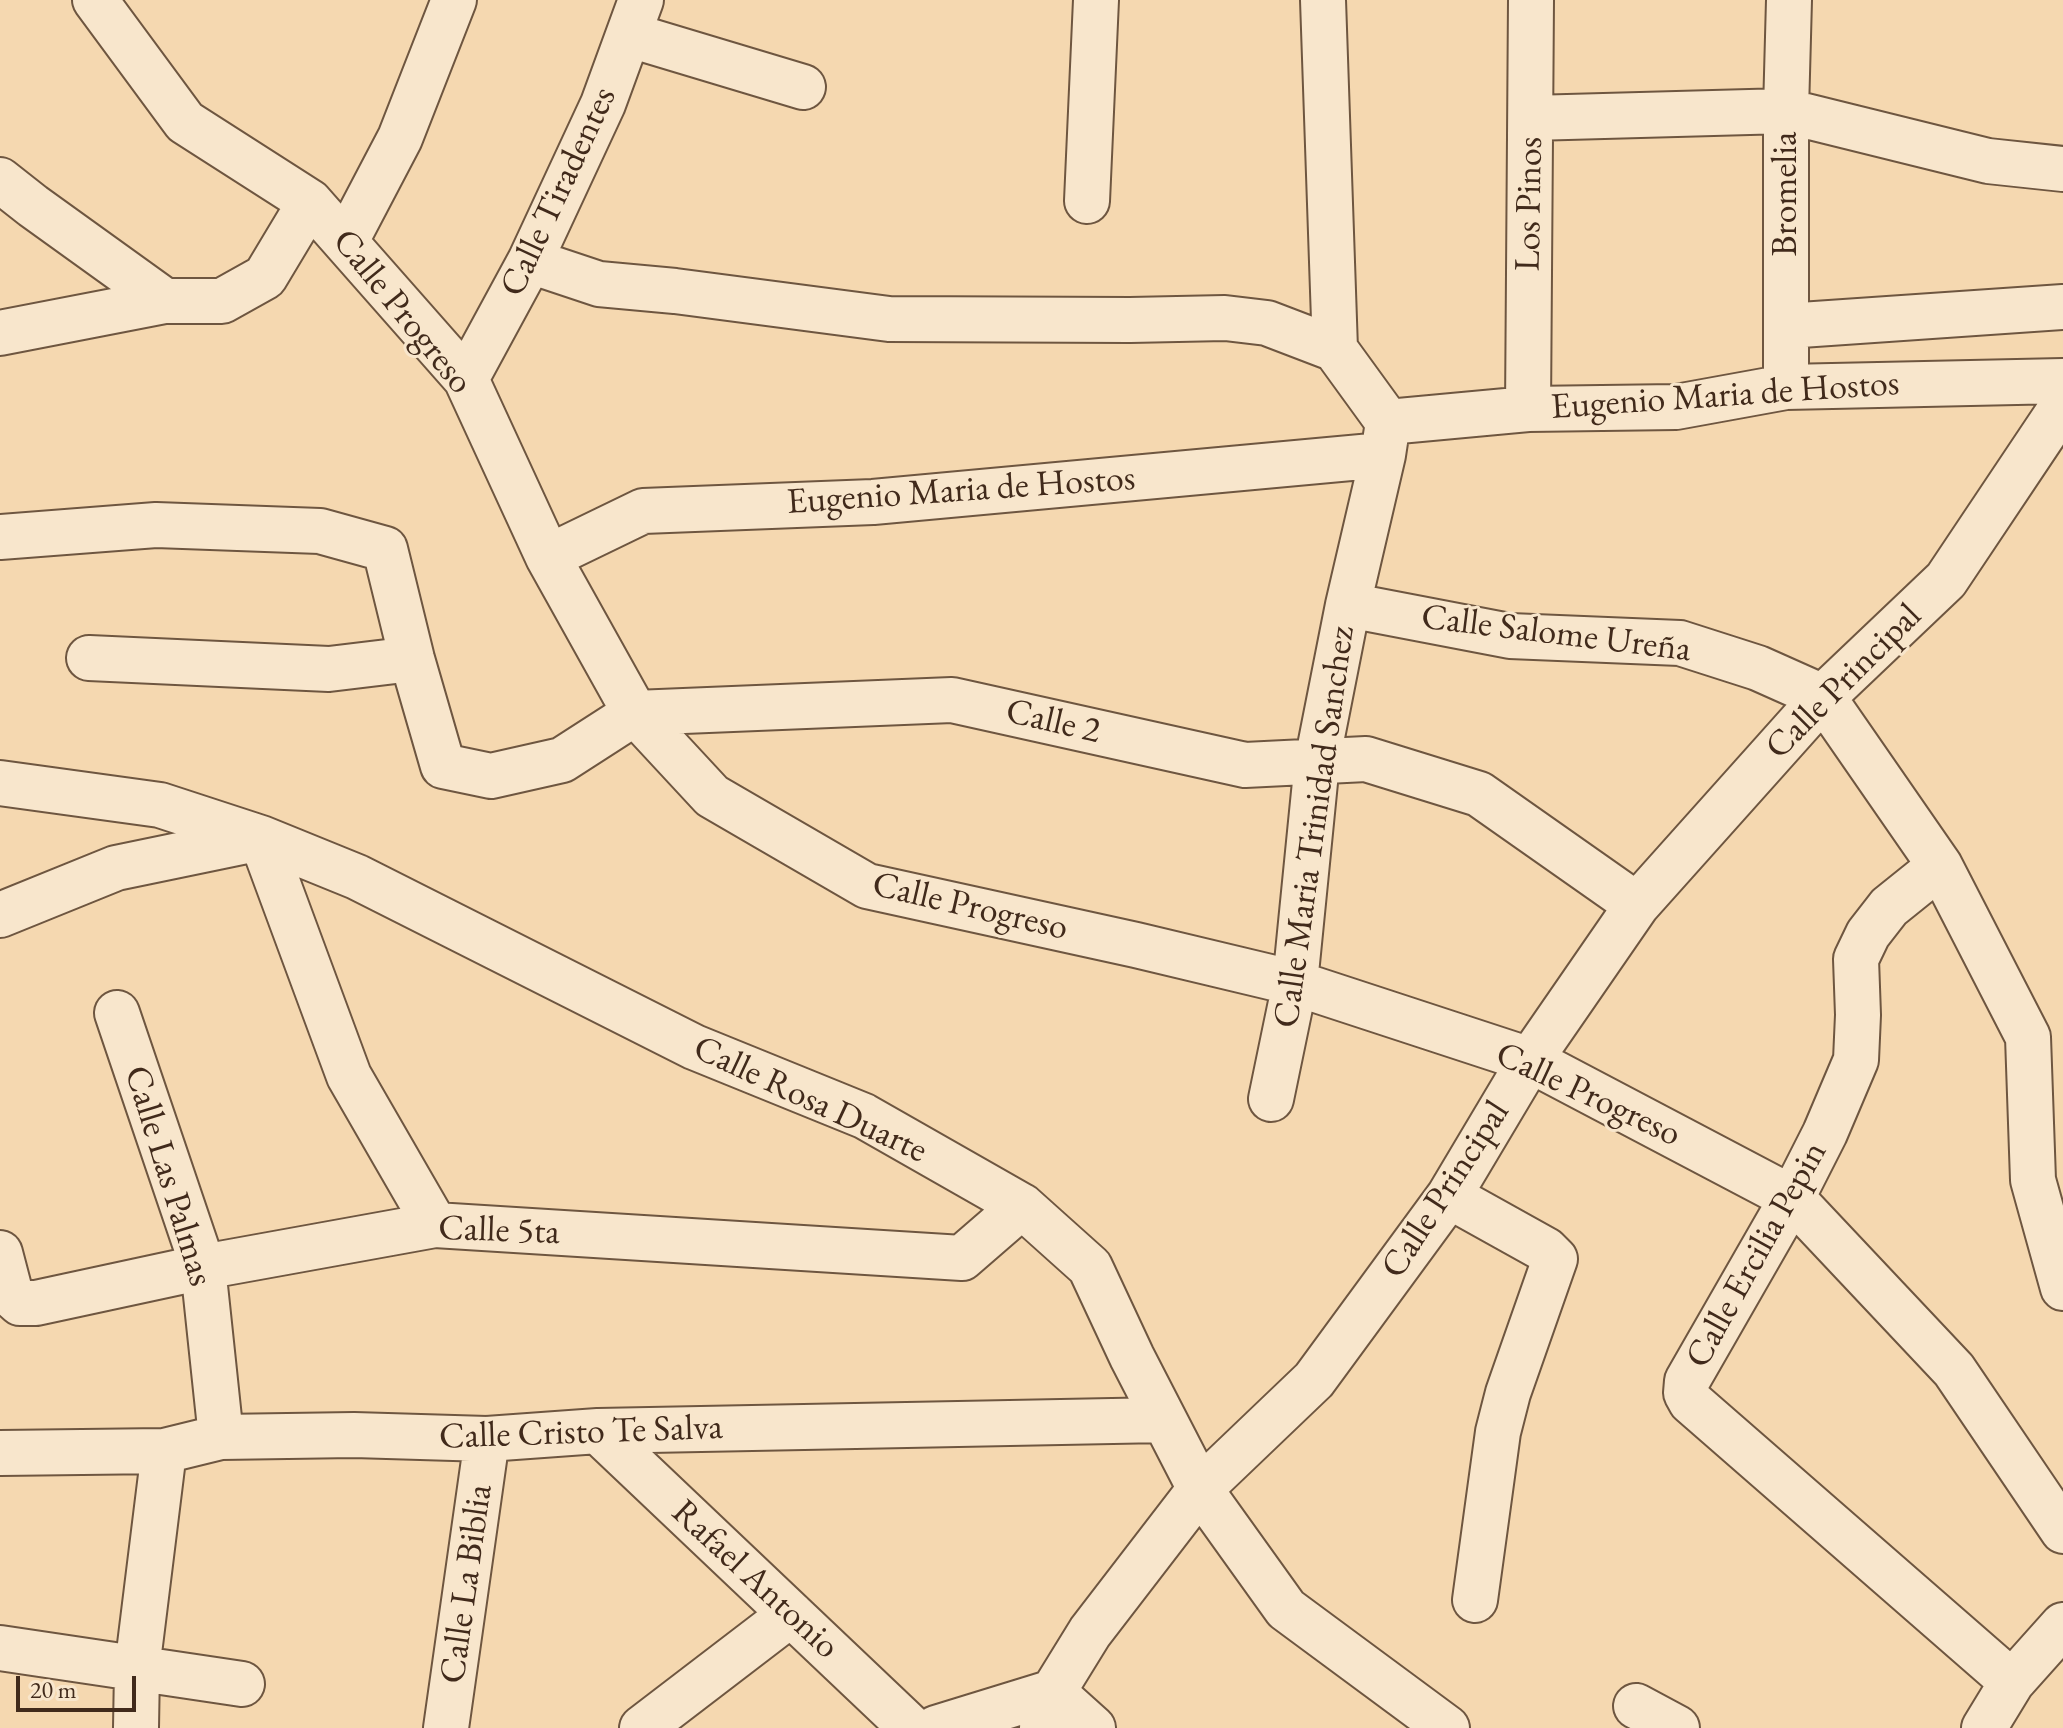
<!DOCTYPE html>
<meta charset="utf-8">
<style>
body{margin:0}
#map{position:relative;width:2063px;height:1728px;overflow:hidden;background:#f5d8b0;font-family:"EB Garamond",serif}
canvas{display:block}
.scale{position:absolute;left:16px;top:1676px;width:120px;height:36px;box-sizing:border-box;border:4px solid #412a1b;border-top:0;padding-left:10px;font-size:24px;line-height:28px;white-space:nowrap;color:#412a1b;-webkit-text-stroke:6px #f8e6cc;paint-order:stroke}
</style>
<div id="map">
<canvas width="2063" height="1728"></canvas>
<div class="scale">20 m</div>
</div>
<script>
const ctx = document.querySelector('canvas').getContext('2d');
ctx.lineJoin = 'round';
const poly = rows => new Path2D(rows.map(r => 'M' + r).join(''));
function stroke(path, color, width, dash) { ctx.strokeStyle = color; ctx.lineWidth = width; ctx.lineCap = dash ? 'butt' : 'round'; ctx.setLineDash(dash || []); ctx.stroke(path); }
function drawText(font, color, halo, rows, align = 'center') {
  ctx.font = font + ' "EB Garamond",serif'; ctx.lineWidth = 6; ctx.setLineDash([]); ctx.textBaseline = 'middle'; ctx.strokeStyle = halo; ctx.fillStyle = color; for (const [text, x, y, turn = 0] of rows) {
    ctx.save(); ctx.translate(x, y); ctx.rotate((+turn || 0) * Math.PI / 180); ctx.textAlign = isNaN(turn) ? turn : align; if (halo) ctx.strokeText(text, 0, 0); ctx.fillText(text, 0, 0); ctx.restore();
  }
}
const minor = poly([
 [95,0,185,122,310,202,466,379,548,557,635,713,712,796,867,886,1136,945,1295,983,1530,1060,1792,1198,1954,1370,2063,1531],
 [630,35,803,87],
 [1531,118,1786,111,1988,161,2063,169],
 [0,180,33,206,165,301],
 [1087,201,1096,0],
 [346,241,400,138,454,0],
 [530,261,599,284,675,291,889,319,1130,320,1225,318,1267,323,1335,349],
 [1786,326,2063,307],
 [0,333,165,301,222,301,265,277,310,202],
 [466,379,530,261,603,104,641,0],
 [1786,387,1786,111,1789,0],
 [1528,409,1531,0],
 [1388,422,1528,409,1676,407,1786,387,2063,381],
 [0,537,156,525,320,531,385,549,412,659,443,766,491,776,562,760,635,713,952,700,1245,765,1366,759,1479,794,1637,905],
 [548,557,643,511,873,502,1383,455],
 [1348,605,1510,636,1680,643,1758,668,1823,697,1940,866,2028,1037,2033,1180,2063,1288],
 [89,658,329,669,412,659],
 [0,783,160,805,261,838,357,877,694,1047,864,1116,1022,1206,1090,1267,1132,1357,1200,1489,1286,1609,1447,1728],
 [1940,866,1889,907,1868,934,1856,959,1858,1015,1856,1060,1825,1133,1792,1198,1687,1381,1686,1393,1691,1402,2012,1682],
 [0,915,116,868,261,838,349,1076,435,1225],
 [117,1013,203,1267,221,1437],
 [1271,1099,1295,983,1317,762,1348,605,1383,455,1388,422,1335,349,1323,0],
 [1449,1196,1546,1250,1555,1259,1508,1393,1498,1432,1475,1600],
 [0,1253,11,1295,20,1303,36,1303,203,1267,435,1225,962,1258,1022,1206],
 [598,1431,911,1728],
 [0,1453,164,1451,221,1437,354,1435,487,1439,598,1431,1164,1420],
 [0,1648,242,1684],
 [1053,1692,1093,1728],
 [1636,1706,1677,1728],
 [136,1728,137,1669,164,1451],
 [446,1728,487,1439],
 [642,1728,791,1614],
 [936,1728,1053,1692],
 [1042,1728,1053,1692,1090,1632,1200,1489,1314,1380,1449,1196,1530,1060,1637,905,1823,697,1946,580,2063,405],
 [1984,1728,2012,1682,2063,1625]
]);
stroke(minor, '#6e5640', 48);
stroke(minor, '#f8e6cc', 44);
drawText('36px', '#412a1b', '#f8e6cc', [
 ["Calle Tiradentes",559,192,-65],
 ["Bromelia",1786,194,-90],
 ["Los Pinos",1530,204,-89],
 ["Calle Progreso",402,312,51],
 ["Eugenio Maria de Hostos",1725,396,-4],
 ["Eugenio Maria de Hostos",961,491,-4],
 ["Calle Salome Ureña",1556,634,7],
 ["Calle Principal",1844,682,-45],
 ["Calle 2",1053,722,13],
 ["Calle Maria Trinidad Sanchez",1315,827,-82],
 ["Calle Progreso",970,907,13],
 ["Calle Progreso",1588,1095,25],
 ["Calle Rosa Duarte",810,1100,25],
 ["Calle Las Palmas",168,1176,73],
 ["Calle Principal",1446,1190,-57],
 ["Calle 5ta",499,1231,2],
 ["Calle Ercilia Pepin",1757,1255,-61],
 ["Calle Cristo Te Salva",581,1433,-2],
 ["Rafael Antonio",755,1580,43],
 ["Calle La Biblia",467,1584,-82]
]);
</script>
